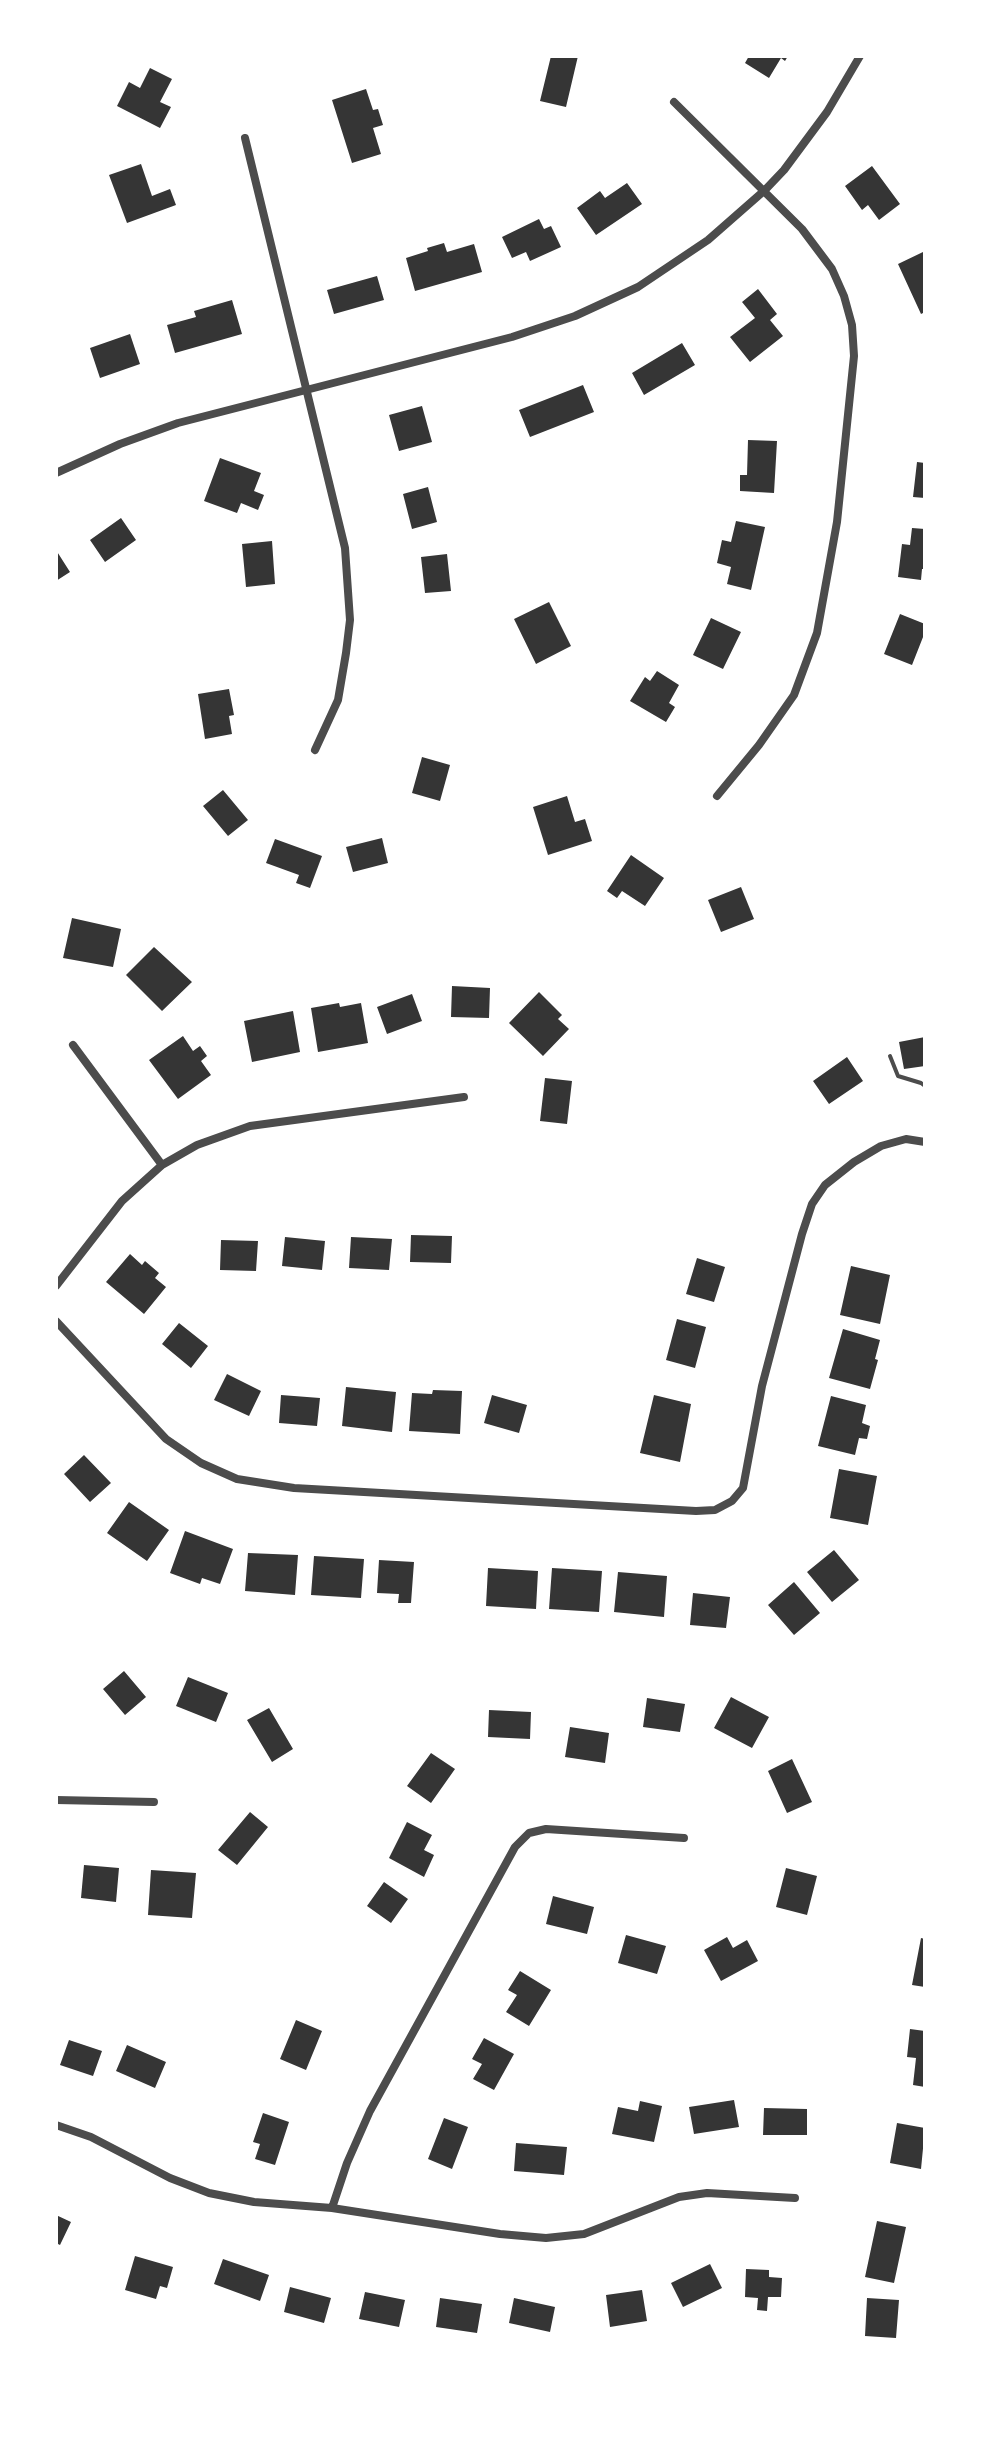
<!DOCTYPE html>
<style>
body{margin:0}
#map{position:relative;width:981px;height:2454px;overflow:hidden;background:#fff;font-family:"Fira Sans Condensed",sans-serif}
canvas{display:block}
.frame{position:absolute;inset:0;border:58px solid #fff;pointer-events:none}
</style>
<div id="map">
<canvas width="981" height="2454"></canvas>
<div class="frame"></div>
</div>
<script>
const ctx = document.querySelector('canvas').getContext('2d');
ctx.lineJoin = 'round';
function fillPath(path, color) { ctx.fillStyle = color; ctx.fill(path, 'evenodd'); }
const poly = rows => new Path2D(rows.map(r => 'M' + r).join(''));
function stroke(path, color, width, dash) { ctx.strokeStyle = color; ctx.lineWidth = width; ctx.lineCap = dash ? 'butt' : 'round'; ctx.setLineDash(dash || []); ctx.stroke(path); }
fillPath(poly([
 [551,56,578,56,566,107,540,101],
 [749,56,788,56,785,61,781,58,769,78,745,63],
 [150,68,172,79,160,102,171,107,160,128,117,106,129,82,140,88],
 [366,89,373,110,378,109,383,125,373,128,381,154,352,163,332,100],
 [141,164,152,196,170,189,176,205,127,223,109,175],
 [872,166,900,204,879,220,868,205,862,210,845,186],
 [627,183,642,204,596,235,577,208,600,191,605,198],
 [539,219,544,229,551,226,561,247,530,261,526,252,512,258,502,237],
 [444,243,447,252,474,244,482,272,415,291,406,258,428,251,427,248],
 [923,252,925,312,921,314,898,264],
 [377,276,384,300,334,314,327,290],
 [758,289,777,314,770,320,783,336,750,362,730,337,755,318,742,302],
 [232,300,242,334,175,353,167,325,196,317,194,311],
 [130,334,140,364,100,378,90,348],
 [682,343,695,365,644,395,632,373],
 [583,385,594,412,530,437,519,410],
 [422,406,432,442,399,451,389,415],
 [748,440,777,441,774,493,740,491,740,475,747,475],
 [220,458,261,473,254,491,264,495,258,510,241,503,237,513,204,501],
 [917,462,925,463,925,498,913,497],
 [428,487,437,522,412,529,403,494],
 [121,518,136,540,105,562,90,540],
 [736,521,765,527,751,590,727,584,731,567,717,563,722,540,731,542],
 [912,528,925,529,925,569,922,569,921,580,898,577,902,544,910,545],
 [272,541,275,584,246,587,242,544],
 [56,550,70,572,56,581],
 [447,554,451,591,425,593,421,557],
 [549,602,571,646,536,664,514,619],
 [900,614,925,624,925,632,912,665,884,654],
 [711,618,741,632,723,669,693,655],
 [657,671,679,685,669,703,675,707,666,722,630,701,645,677,650,681],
 [229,689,234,715,229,716,232,734,205,739,198,694],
 [422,757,450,765,440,801,412,793],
 [223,790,248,820,228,836,203,806],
 [567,796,575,822,585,819,592,841,548,855,533,807],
 [382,838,388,863,353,872,346,847],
 [275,839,322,856,310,888,296,883,299,875,266,863],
 [631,855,664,878,645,906,622,891,617,898,607,891],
 [741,887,754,919,721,932,708,900],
 [72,918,121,929,113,967,63,958],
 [154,947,192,982,162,1011,126,975],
 [452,986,490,988,489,1018,451,1017],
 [539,992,562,1015,558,1019,569,1029,543,1056,509,1023],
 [412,994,422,1021,387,1034,377,1007],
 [339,1003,340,1007,361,1003,368,1043,318,1052,311,1008],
 [293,1011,300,1052,252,1062,244,1021],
 [183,1036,193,1051,200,1046,207,1056,201,1061,211,1075,178,1099,149,1060],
 [925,1037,925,1066,904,1069,899,1042],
 [847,1057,863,1081,829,1104,813,1081],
 [545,1078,572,1081,567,1124,540,1121],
 [411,1235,452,1236,451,1263,410,1262],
 [285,1237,325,1241,322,1270,282,1266],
 [351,1237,392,1239,389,1270,349,1268],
 [221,1240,258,1241,256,1271,220,1270],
 [130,1254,142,1265,145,1261,159,1273,155,1278,166,1287,144,1314,106,1282],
 [697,1258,725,1267,714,1302,686,1294],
 [851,1266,890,1275,880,1324,840,1315],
 [677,1319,706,1327,695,1368,666,1360],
 [179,1323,208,1346,191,1368,162,1344],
 [843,1329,880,1340,875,1359,878,1360,870,1389,829,1378],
 [227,1374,261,1391,249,1416,214,1400],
 [346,1387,396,1392,392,1432,342,1426],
 [433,1390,462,1391,460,1434,409,1431,412,1393,432,1394],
 [281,1395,320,1398,317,1426,279,1423],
 [492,1395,527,1405,519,1433,484,1423],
 [654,1395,691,1404,680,1462,640,1453],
 [831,1396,866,1405,862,1423,870,1426,867,1439,859,1438,855,1455,818,1446],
 [84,1455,111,1483,90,1502,64,1474],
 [839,1469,877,1476,868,1525,830,1518],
 [129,1502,169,1530,147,1561,107,1533],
 [185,1531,233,1549,220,1584,202,1578,200,1584,170,1573],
 [834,1550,859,1580,832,1602,807,1572],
 [248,1553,298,1555,295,1595,245,1591],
 [314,1556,364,1559,361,1598,311,1595],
 [379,1560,414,1562,411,1603,398,1603,399,1594,377,1593],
 [488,1568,538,1571,536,1609,486,1606],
 [552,1568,602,1571,599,1612,549,1609],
 [618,1572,667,1576,664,1617,614,1612],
 [794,1582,820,1613,794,1635,768,1605],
 [693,1593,730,1597,726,1628,690,1625],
 [124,1671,146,1697,125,1715,103,1689],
 [188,1677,228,1693,216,1722,176,1706],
 [731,1697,769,1717,752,1748,714,1728],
 [647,1698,685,1704,680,1732,643,1727],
 [269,1708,293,1749,272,1762,247,1720],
 [489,1710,531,1712,530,1739,488,1737],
 [570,1727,609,1733,605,1763,565,1757],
 [431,1753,455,1769,431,1803,407,1786],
 [792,1759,812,1802,787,1813,768,1771],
 [250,1812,268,1827,237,1865,218,1850],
 [407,1822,432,1835,424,1850,434,1855,424,1877,389,1858],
 [84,1865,119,1868,116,1902,81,1898],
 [786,1868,817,1876,807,1915,776,1907],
 [151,1870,196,1873,192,1918,148,1915],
 [384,1882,408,1899,391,1923,367,1906],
 [553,1896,594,1907,587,1934,546,1924],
 [626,1935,666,1946,657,1974,618,1963],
 [727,1937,733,1948,747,1940,758,1961,721,1981,704,1950],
 [921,1938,925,1939,925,1987,912,1985],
 [520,1971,551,1990,529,2026,506,2012,517,1995,508,1990],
 [296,2020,322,2031,306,2070,280,2059],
 [910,2029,925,2031,925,2087,913,2085,916,2058,907,2057],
 [484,2038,514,2054,494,2090,473,2079,482,2064,472,2059],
 [69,2040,102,2051,93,2076,60,2065],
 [127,2045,166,2062,155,2088,116,2071],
 [734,2100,739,2127,694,2134,689,2107],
 [640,2101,662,2106,654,2142,612,2134,618,2107,638,2111],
 [764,2108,807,2109,807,2135,763,2135],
 [263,2113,289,2122,275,2165,255,2159,260,2144,253,2142],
 [444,2118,468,2127,452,2169,428,2159],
 [897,2123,925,2128,921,2169,890,2163],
 [516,2143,567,2147,564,2175,514,2171],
 [56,2215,71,2222,60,2245,56,2243],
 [877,2221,906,2227,894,2283,865,2277],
 [135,2256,173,2267,167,2288,160,2286,156,2299,125,2290],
 [223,2259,269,2275,260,2301,214,2284],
 [710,2264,722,2288,683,2307,671,2283],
 [746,2269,769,2270,769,2277,782,2278,781,2297,768,2297,767,2311,757,2310,758,2298,745,2297],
 [290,2287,331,2298,324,2323,284,2312],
 [642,2290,647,2321,610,2327,606,2295],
 [365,2292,405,2300,399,2327,359,2319],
 [440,2298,482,2304,477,2333,436,2327],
 [514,2298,555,2307,550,2332,509,2323],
 [867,2298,899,2300,896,2338,865,2336]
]), '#353535');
stroke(poly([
 [890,1056,898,1076,921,1083,925,1086]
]), '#4c4c4c', 4);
stroke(poly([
 [674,102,802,229,832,269,844,296,852,325,854,356,837,522,817,633,794,695,759,745,717,796],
 [245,138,345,548,350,620,346,653,338,700,315,750],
 [56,473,120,444,178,423,512,337,575,316,638,287,708,240,765,190,784,170,827,112,860,56],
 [73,1045,162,1165],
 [56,1286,122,1201,162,1165,197,1145,250,1126,464,1097],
 [56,1321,166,1439,201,1463,237,1479,294,1488,696,1511,715,1510,732,1501,743,1488,762,1386,802,1234,812,1204,825,1185,854,1162,881,1146,906,1139,925,1142],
 [56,1800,154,1802],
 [56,2125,91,2137,170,2178,209,2193,254,2202,332,2208,500,2234,546,2238,584,2234,679,2197,707,2193,795,2198],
 [332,2208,347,2163,370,2111,515,1847,529,1833,546,1829,684,1838]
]), '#4c4c4c', 8);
</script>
